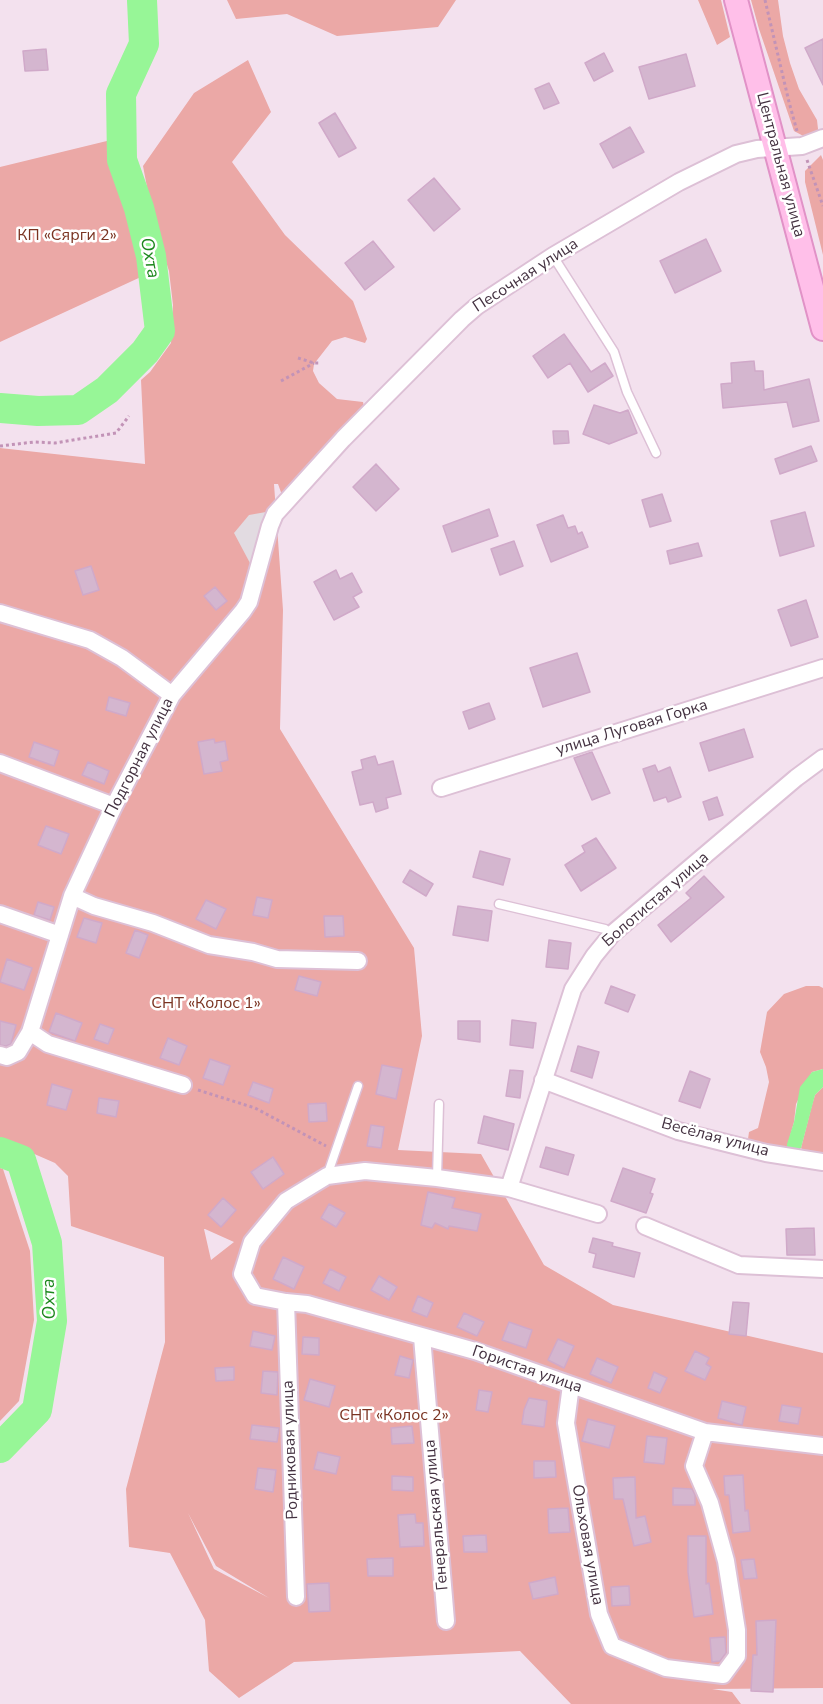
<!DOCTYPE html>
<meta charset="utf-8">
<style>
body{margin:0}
canvas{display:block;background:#f3e1ee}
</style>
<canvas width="823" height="1704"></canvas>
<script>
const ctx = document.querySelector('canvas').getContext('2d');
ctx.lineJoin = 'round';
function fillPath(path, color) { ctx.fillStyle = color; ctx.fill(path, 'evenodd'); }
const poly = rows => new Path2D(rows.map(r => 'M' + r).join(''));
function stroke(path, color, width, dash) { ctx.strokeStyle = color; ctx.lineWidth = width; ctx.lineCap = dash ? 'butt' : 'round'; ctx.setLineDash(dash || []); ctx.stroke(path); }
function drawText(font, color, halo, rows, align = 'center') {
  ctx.font = font + ' "Nunito Sans",sans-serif'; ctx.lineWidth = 5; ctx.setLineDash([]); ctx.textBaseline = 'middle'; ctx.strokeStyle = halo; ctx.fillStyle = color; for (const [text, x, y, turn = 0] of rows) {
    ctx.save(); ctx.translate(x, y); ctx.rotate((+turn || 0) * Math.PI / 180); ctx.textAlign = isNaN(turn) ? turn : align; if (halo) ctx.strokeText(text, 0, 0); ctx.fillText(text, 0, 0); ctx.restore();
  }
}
fillPath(poly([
 [227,0,456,0,438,27,337,36,287,14,236,19],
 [698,0,721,0,730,37,717,45],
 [751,0,778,0,783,36,790,63,799,89,817,120,819,138,809,139,794,131,759,29],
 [248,60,271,112,232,162,285,235,353,301,367,339,365,343,345,337,332,341,314,364,313,371,319,383,337,399,363,402,364,407,282,495,278,484,274,484,283,610,280,729,414,948,422,1036,398,1150,481,1154,544,1265,613,1305,823,1353,823,1688,712,1689,732,1692,741,1704,571,1704,520,1651,294,1662,239,1698,209,1671,205,1620,170,1553,129,1547,126,1489,165,1342,164,1257,71,1226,68,1176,55,1163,0,1139,0,448,145,464,141,380,150,372,171,343,173,305,169,271,154,224,143,166,194,93],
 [205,1229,234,1242,211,1260,204,1229],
 [188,1513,216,1566,269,1598,214,1569],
 [115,139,143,276,0,342,0,167],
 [821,155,823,160,823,255,805,182,805,171],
 [806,986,819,986,823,988,823,1069,812,1072,796,1104,794,1122,787,1147,760,1145,748,1139,749,1132,758,1128,769,1082,766,1067,760,1052,767,1012,784,994],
 [823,1087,823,1153,805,1152,801,1148,812,1105,815,1095],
 [0,1168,3,1169,30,1251,34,1320,19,1401,0,1421]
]), '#eba8a6');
fillPath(poly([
 [266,512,275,514,251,565,234,533,249,515]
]), '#e2dbe1');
fillPath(poly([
 [823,1069,823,1087,815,1095,801,1148,797,1151,792,1150,787,1147,787,1144,794,1122,800,1087,812,1072]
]), '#97f697');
stroke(poly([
 [0,408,38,411,78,410,107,390,145,352,160,331,151,256,139,208,122,160,121,94,144,44,142,0],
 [0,1152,21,1160,47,1243,52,1321,37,1410,0,1448]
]), '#97f697', 30);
const building = poly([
 [823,39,823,85,805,48,823,39],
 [46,49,48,70,25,71,23,51,46,49],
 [604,53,613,71,594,81,585,63,604,53],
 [686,54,695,86,649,99,639,67,686,54],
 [549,83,559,103,544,109,535,89,549,83],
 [335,113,356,148,339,157,319,123,335,113],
 [630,127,644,152,613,168,600,144,630,127],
 [434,178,460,209,434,231,408,200,434,178],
 [706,239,721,271,675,293,660,261,706,239],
 [373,241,394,267,365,290,345,263,373,241],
 [564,334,591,372,605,363,613,376,588,392,570,363,548,378,533,356,564,334],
 [754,361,755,371,763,371,764,390,809,379,819,421,793,427,787,402,723,408,721,384,732,383,731,363,754,361],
 [594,405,620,413,628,410,637,433,609,444,583,434,594,405],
 [553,431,568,431,569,443,554,444,553,431],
 [811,446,817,461,780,474,775,459,811,446],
 [376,464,399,489,376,511,353,487,376,464],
 [662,494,671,521,650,527,642,500,662,494],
 [489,509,498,536,452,552,443,526,489,509],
 [805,512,814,546,780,556,771,521,805,512],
 [563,515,568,528,575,526,578,534,582,532,588,547,551,562,537,525,563,515],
 [514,541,523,566,500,575,491,549,514,541],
 [698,543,702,556,670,564,667,551,698,543],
 [91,566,99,590,83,595,75,571,91,566],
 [336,570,340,579,352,573,362,592,353,597,359,607,334,620,314,582,336,570],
 [215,587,227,601,216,610,204,596,215,587],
 [806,600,818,637,791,646,778,610,806,600],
 [577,653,590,692,543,707,530,668,577,653],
 [109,697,130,703,126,716,106,710,109,697],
 [489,703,495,719,469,729,463,712,489,703],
 [744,729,753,757,709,771,700,743,744,729],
 [214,739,215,743,225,741,228,760,220,762,222,771,204,774,198,742,214,739],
 [34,742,59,751,54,766,29,757,34,742],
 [592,752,610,793,592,800,574,758,592,752],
 [375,756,378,765,393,761,401,794,386,798,388,808,376,812,373,802,360,805,352,772,363,769,361,760,375,756],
 [88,762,109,771,104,784,82,775,88,762],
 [655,765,658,772,670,767,681,797,668,802,666,797,654,801,643,769,655,765],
 [717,797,723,815,709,820,703,802,717,797],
 [46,826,69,834,61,854,38,845,46,826],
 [596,838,616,868,581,891,565,865,585,852,582,846,596,838],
 [480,851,510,859,503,885,473,877,480,851],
 [410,870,433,884,426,896,403,882,410,870],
 [704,876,724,897,671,942,658,925,691,898,686,893,704,876],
 [257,897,272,900,268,918,253,915,257,897],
 [206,900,226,909,216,929,196,919,206,900],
 [38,902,54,907,50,920,34,915,38,902],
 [458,906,492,911,488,941,453,935,458,906],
 [324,916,343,916,344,936,325,937,324,916],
 [84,918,102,923,96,943,77,937,84,918],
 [135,930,148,935,139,958,126,953,135,930],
 [549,940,571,943,568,969,546,967,549,940],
 [7,959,32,968,24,990,0,982,7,959],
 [299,976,321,982,317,996,295,990,299,976],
 [611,986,635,995,628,1012,605,1003,611,986],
 [56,1013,82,1023,75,1041,49,1032,56,1013],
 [512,1020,536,1023,533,1048,510,1045,512,1020],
 [0,1021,16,1025,11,1044,6,1046,0,1045,0,1021],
 [458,1021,480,1021,480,1042,458,1039,458,1021],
 [100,1024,114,1029,108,1044,94,1039,100,1024],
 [168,1038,187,1046,179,1065,160,1058,168,1038],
 [578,1046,599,1052,592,1078,571,1071,578,1046],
 [210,1059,230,1066,223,1085,203,1078,210,1059],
 [382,1065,402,1069,396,1099,376,1094,382,1065],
 [510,1070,523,1071,520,1098,506,1096,510,1070],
 [690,1071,710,1079,700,1108,679,1101,690,1071],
 [253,1082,273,1089,269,1103,248,1095,253,1082],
 [52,1084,72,1090,66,1110,47,1105,52,1084],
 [99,1098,119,1101,116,1117,97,1113,99,1098],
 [326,1103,327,1121,309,1122,308,1104,326,1103],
 [484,1116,514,1124,508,1150,478,1143,484,1116],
 [371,1125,384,1127,381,1148,367,1146,371,1125],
 [546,1147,574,1155,568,1175,540,1167,546,1147],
 [273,1157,284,1174,263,1189,251,1172,273,1157],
 [623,1168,655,1179,650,1193,653,1194,646,1213,611,1201,623,1168],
 [428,1192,455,1198,452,1208,481,1214,477,1231,449,1226,448,1229,435,1223,432,1228,421,1225,428,1192],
 [223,1198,236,1210,221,1227,208,1215,223,1198],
 [329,1204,345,1213,336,1227,321,1218,329,1204],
 [814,1228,815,1255,787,1255,786,1229,814,1228],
 [593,1238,613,1243,612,1246,640,1253,634,1277,593,1267,596,1254,589,1252,593,1238],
 [283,1257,304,1267,294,1289,273,1279,283,1257],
 [330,1269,346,1277,339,1291,323,1283,330,1269],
 [379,1276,397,1287,389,1300,371,1290,379,1276],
 [418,1296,433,1303,427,1317,412,1311,418,1296],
 [733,1302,749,1303,746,1336,729,1334,733,1302],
 [464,1313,484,1322,477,1336,457,1327,464,1313],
 [509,1322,532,1330,526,1348,502,1340,509,1322],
 [253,1331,275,1336,272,1350,250,1346,253,1331],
 [303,1337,319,1338,319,1355,302,1354,303,1337],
 [558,1339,574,1346,564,1368,548,1360,558,1339],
 [695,1351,709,1358,706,1364,711,1367,705,1380,685,1371,695,1351],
 [400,1356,413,1360,409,1378,395,1375,400,1356],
 [597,1358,618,1367,611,1383,590,1374,597,1358],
 [234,1367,234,1380,216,1381,215,1368,234,1367],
 [263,1371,278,1372,277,1395,261,1393,263,1371],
 [654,1372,667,1378,660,1393,648,1388,654,1372],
 [310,1379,335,1386,329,1407,304,1400,310,1379],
 [479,1390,492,1392,488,1412,476,1410,479,1390],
 [529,1398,547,1401,544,1427,522,1424,524,1410,529,1398],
 [722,1401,746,1407,742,1425,718,1418,722,1401],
 [782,1405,801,1408,798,1424,779,1421,782,1405],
 [588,1419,615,1426,609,1448,582,1441,588,1419],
 [252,1425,279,1428,277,1442,250,1439,252,1425],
 [412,1426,414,1443,392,1444,391,1428,412,1426],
 [647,1436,667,1438,664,1464,644,1462,647,1436],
 [318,1452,340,1457,336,1474,314,1469,318,1452],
 [534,1461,555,1461,556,1477,534,1478,534,1461],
 [258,1468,276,1470,273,1492,255,1489,258,1468],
 [743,1475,745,1511,748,1510,750,1531,733,1533,729,1495,725,1495,724,1476,743,1475],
 [392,1476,413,1477,413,1491,392,1490,392,1476],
 [635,1477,636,1518,645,1516,651,1542,634,1546,623,1499,614,1499,613,1478,635,1477],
 [673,1488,692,1489,695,1495,695,1505,673,1505,673,1488],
 [568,1508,570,1532,549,1533,548,1509,568,1508],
 [415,1514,416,1523,423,1523,424,1546,400,1547,398,1515,415,1514],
 [486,1535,487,1552,464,1552,463,1536,486,1535],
 [688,1536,706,1536,706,1584,709,1583,713,1614,694,1617,688,1572,688,1536],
 [393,1558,393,1576,368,1576,367,1559,393,1558],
 [754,1559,757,1578,744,1579,741,1560,754,1559],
 [555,1577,558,1594,533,1599,529,1583,555,1577],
 [329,1583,330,1611,309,1612,307,1584,329,1583],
 [629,1586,630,1605,612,1606,611,1587,629,1586],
 [776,1620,773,1692,751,1691,753,1655,757,1655,756,1621,776,1620],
 [725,1637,726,1653,720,1661,712,1662,710,1638,725,1637]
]);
fillPath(building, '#d4b6cf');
stroke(building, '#d0a9c9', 1.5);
const lane = poly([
 [553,256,614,352,627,392,656,453],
 [499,904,605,929,612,934],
 [327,1176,358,1086],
 [437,1178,439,1104]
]);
const street = poly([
 [0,613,90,640,122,658,172,695],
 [823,758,796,778,612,934,594,956,573,989,509,1188,437,1178,365,1171,327,1176,286,1201,252,1242,242,1274,255,1296,286,1302,307,1304,475,1351,705,1432,823,1446],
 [0,763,114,806],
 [441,788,823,668],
 [72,896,94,906,153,923,209,945,253,952,277,959,358,961],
 [0,914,60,935],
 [30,1032,48,1044,183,1085],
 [0,1055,7,1057,18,1052,30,1032,72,896,114,806,172,695,243,611,249,602,270,526,275,514,285,503,343,439,462,319,477,306,553,256,679,182,736,154,757,149,802,146,823,138],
 [543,1080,678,1131,766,1153,823,1162],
 [509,1188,598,1214],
 [645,1226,739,1265,823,1269],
 [286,1302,296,1597],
 [422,1337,446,1621],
 [571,1385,566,1423,599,1614,612,1646,666,1668,723,1675,737,1656,737,1630,726,1561,710,1503,694,1466,705,1432]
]);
const secondary = poly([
 [736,0,823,329]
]);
stroke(lane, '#ddc0d6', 11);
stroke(street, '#ddc0d6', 20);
stroke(secondary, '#e192c7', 26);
stroke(poly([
 [765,0,789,102,797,131],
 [807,160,823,206],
 [298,358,314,363,320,363],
 [281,381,314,363],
 [0,446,34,442,55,443,116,433,129,416],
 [198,1090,255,1108,326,1146]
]), '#c293b7', 3, [3, 3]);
stroke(lane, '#fff', 8);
stroke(street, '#fff', 16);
stroke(secondary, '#ffbfe9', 22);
drawText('16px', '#443241', '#fff', [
 ["Центральная улица",780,165,75],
 ["Песочная улица",526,276,-33],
 ["улица Луговая Горка",632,728,-17],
 ["Подгорная улица",140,758,-63],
 ["Болотистая улица",656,900,-41],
 ["Весёлая улица",715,1138,15],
 ["Гористая улица",527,1370,19],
 ["Родниковая улица",291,1450,-92],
 ["Генеральская улица",437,1515,-95],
 ["Ольховая улица",587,1545,80]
]);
drawText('16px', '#7a3321', '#fff', [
 ["КП «Сярги 2»",67,236],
 ["СНТ «Колос 1»",206,1004],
 ["СНТ «Колос 2»",394,1416]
]);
drawText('italic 18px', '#1d871e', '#fff', [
 ["Охта",149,258,79],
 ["Охта",50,1299,-92]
]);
</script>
